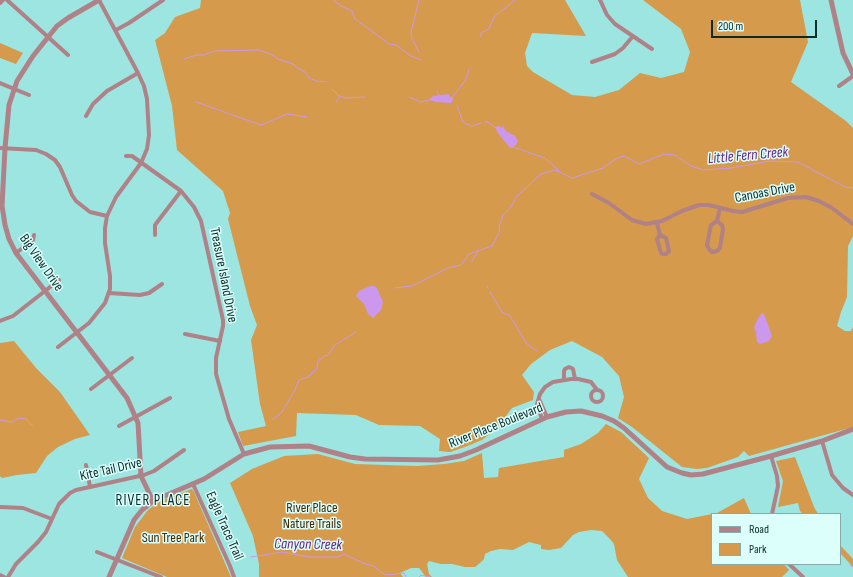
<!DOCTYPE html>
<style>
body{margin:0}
#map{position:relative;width:853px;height:577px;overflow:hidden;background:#9ce5e1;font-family:"Sofia Sans Condensed",sans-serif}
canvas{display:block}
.legend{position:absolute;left:711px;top:513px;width:130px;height:52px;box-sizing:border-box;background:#dcfffc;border:1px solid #88aaa8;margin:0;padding:5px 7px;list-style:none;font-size:12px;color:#0b2b29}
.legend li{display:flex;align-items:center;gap:8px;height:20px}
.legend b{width:20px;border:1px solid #88aaa8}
.scale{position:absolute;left:711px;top:20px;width:106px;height:18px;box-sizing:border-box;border:2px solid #0b2b29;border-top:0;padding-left:5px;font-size:12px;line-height:14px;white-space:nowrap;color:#0b2b29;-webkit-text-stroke:3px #dcfffc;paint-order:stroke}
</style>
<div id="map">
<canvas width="853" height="577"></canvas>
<ul class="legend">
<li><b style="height:5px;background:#b08186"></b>Road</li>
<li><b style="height:11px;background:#d59a4b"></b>Park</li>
</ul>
<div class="scale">200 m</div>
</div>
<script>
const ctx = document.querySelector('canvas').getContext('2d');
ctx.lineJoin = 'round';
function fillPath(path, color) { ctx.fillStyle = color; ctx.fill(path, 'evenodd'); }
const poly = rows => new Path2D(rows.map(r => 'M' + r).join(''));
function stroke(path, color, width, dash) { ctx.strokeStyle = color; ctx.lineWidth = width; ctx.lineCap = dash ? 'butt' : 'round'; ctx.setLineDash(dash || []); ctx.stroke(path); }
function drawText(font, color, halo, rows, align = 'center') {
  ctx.font = font + ' "Sofia Sans Condensed",sans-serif'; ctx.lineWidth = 3; ctx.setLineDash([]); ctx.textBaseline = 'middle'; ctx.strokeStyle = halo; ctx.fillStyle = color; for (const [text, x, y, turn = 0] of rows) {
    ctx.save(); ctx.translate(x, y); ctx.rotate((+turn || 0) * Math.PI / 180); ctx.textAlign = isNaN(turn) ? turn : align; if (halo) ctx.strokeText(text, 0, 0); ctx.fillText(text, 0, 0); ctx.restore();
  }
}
fillPath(poly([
 [201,0,565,0,586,36,532,33,525,53,527,66,533,72,572,95,595,97,619,90,640,73,661,78,684,72,690,52,681,29,643,0,800,0,808,42,791,82,846,121,853,128,853,236,848,246,847,297,841,312,837,326,845,331,851,331,853,327,853,427,749,456,744,451,738,457,707,468,697,469,682,467,632,427,618,418,624,397,619,376,602,357,572,341,550,350,531,364,522,375,534,392,533,400,512,408,496,429,482,440,465,447,450,452,439,451,440,439,420,426,379,425,356,415,297,413,296,436,243,446,238,432,266,426,260,404,251,340,257,325,250,306,228,219,230,213,223,191,177,150,172,106,155,40,165,33,175,17,200,8],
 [0,43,23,53,16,64,0,58],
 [14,341,36,368,60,392,90,435,75,439,58,447,47,456,36,473,17,475,2,478,0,476,0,343],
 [606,424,621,432,649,458,639,479,648,498,662,511,687,519,717,513,744,498,751,514,712,514,712,564,784,564,789,570,782,577,628,577,617,560,614,544,610,539,602,531,591,530,579,532,573,535,561,548,549,550,541,549,541,545,529,542,513,550,500,549,491,551,485,554,484,559,480,563,475,567,465,567,452,564,441,564,429,561,427,564,429,574,432,577,426,577,419,568,411,568,400,573,403,577,259,577,259,564,253,536,230,483,252,469,284,456,318,454,355,464,417,466,444,464,464,461,482,453,484,478,498,477,499,468,564,457,564,450,581,444,598,433],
 [795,457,814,507,818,514,803,514,800,511,798,503,778,507,783,481,776,461],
 [192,489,194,492,231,577,167,577,122,558,135,527,148,510,160,501],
 [840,545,853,559,853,567,840,553]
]), '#d59a4b');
fillPath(poly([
 [449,94,450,97,452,97,453,100,451,103,436,102,429,100,433,96],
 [502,125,506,131,515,136,518,141,516,145,512,148,509,147,498,133,495,127,499,126,502,128],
 [370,286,374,286,377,288,383,302,381,310,373,318,368,314,364,304,356,296,359,291],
 [762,313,764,314,772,336,769,341,760,344,757,342,756,332,754,327,758,318]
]), '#cb98ed');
stroke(poly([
 [333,0,341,6,352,11,354,18,389,44,396,45,411,56,421,60,421,59],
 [481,37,481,33,489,29,494,17,515,0],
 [419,52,412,39,411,32,419,0],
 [184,59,196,55,204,55,214,51,258,50,271,54,278,59,293,64,299,69,305,72,309,78,316,81,327,82],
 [332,89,339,96,346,98,365,97],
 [437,91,439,96],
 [409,97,421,102,429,100],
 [452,98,466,79,469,69],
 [196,102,261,125,287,114,307,117],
 [336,102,339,97],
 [457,105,462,120,464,123,472,126,481,123],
 [485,122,488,122,498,130],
 [513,147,545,158,559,171],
 [472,261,478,251],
 [487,286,488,288],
 [394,288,412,286,448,268,461,265,469,254,492,246,500,231,499,226,502,220,502,217,512,205,517,196,541,174,555,170,572,178,603,168,617,158,624,156,639,164,664,154,675,155,691,166,703,170,731,168,770,161,798,162,845,187,853,188],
 [490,292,502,312,510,316,527,344,537,351],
 [0,420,11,422,19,418,26,419,33,426],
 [272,420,282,412,295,390,299,380,308,377,317,368,318,361,324,356,328,355,335,345,356,332],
 [251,557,282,552,309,557,338,557,344,554,365,564,374,566,382,573,386,575,404,573,406,577],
 [850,565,853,567],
 [419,577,421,575,430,577]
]), '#cb98ed', 1);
stroke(poly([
 [7,0,68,55],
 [600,0,607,15,615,24,652,49],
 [0,3,3,0],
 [116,30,129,23,163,0],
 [592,62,615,54,623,48,633,36],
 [0,83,29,95],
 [839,86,853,76],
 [86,116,93,104,107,91,138,73],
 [0,148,36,150,46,154,55,160,60,167,72,195,76,201,90,212,107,216],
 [126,156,132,156,181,191,194,207,201,221,223,320,223,326,216,358,216,374,229,419,244,454],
 [592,194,609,203,632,220,646,224,662,221,682,211,699,205,709,205,733,211,742,212,788,198,806,197,819,201,832,208,853,224],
 [717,221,722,225,723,229,720,248,717,251,712,252,709,249,707,245,711,225,717,221,720,208],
 [657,223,660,235,666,238,669,251,666,254,663,254,661,253,657,239,660,235],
 [155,235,155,225,181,191],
 [16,253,33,240,34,235],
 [109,293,140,295,149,293,162,284],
 [0,321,13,316,59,280],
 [185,334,220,341],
 [58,347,89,323,105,303,110,289,110,276,105,243,105,228,107,216,116,197,141,163,147,149,149,135,147,99,144,86,138,73,99,0],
 [564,379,564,371,565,369,569,367,573,369,575,379],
 [91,389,132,358],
 '591 396a6 6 0 1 1 12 0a6 6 0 1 1-12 0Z',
 [539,399,547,417],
 [542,419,537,404,540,394,545,387,553,382,571,379,578,379,591,382,597,390],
 [119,426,170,398],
 [822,441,832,475,843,488,853,495],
 [771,456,777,476,778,486,772,514],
 [86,465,90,487],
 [193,484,230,566,234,577],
 [0,507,23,508,52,519],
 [97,552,161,577],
 [789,564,803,577],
 [0,575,4,577],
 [8,577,16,564,38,542,46,532,59,504,70,493,76,490,90,487,144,475,154,471,184,450]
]), '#b08186', 4);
stroke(poly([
 [99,0,68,18,57,26,33,56,17,81,9,105,5,148,2,206,5,225,9,239,16,253,127,398,138,423,141,476,153,501],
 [831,0,843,53,853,74],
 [109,577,134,520,142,510,153,501,204,479,244,454,270,447,309,446,350,457,365,459,438,460,460,456,476,450,547,417,566,412,581,411,602,416,614,421,624,428,667,467,682,473,691,475,703,474,771,456,822,441,853,429]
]), '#b08186', 5);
drawText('14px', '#0b2b29', '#dcfffc', [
 ["Canoas Drive",765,193,-11],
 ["Big View Drive",41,263,55],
 ["Treasure Island Drive",223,275,79],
 ["River Place Boulevard",496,426,-22],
 ["Kite Tail Drive",111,470,-13],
 ["Eagle Trace Trail",224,526,66]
]);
drawText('14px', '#412700', '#dcfffc', [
 ["River Place",312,508],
 ["Nature Trails",312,524],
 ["Sun Tree Park",173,538]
]);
drawText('italic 15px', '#632385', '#dcfffc', [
 ["Little Fern Creek",748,156,-5],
 ["Canyon Creek",308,545,1]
]);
ctx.letterSpacing = '1px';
drawText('15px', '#0b2b29', '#dcfffc', [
 ["RIVER PLACE",153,501]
]);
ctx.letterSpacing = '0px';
</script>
